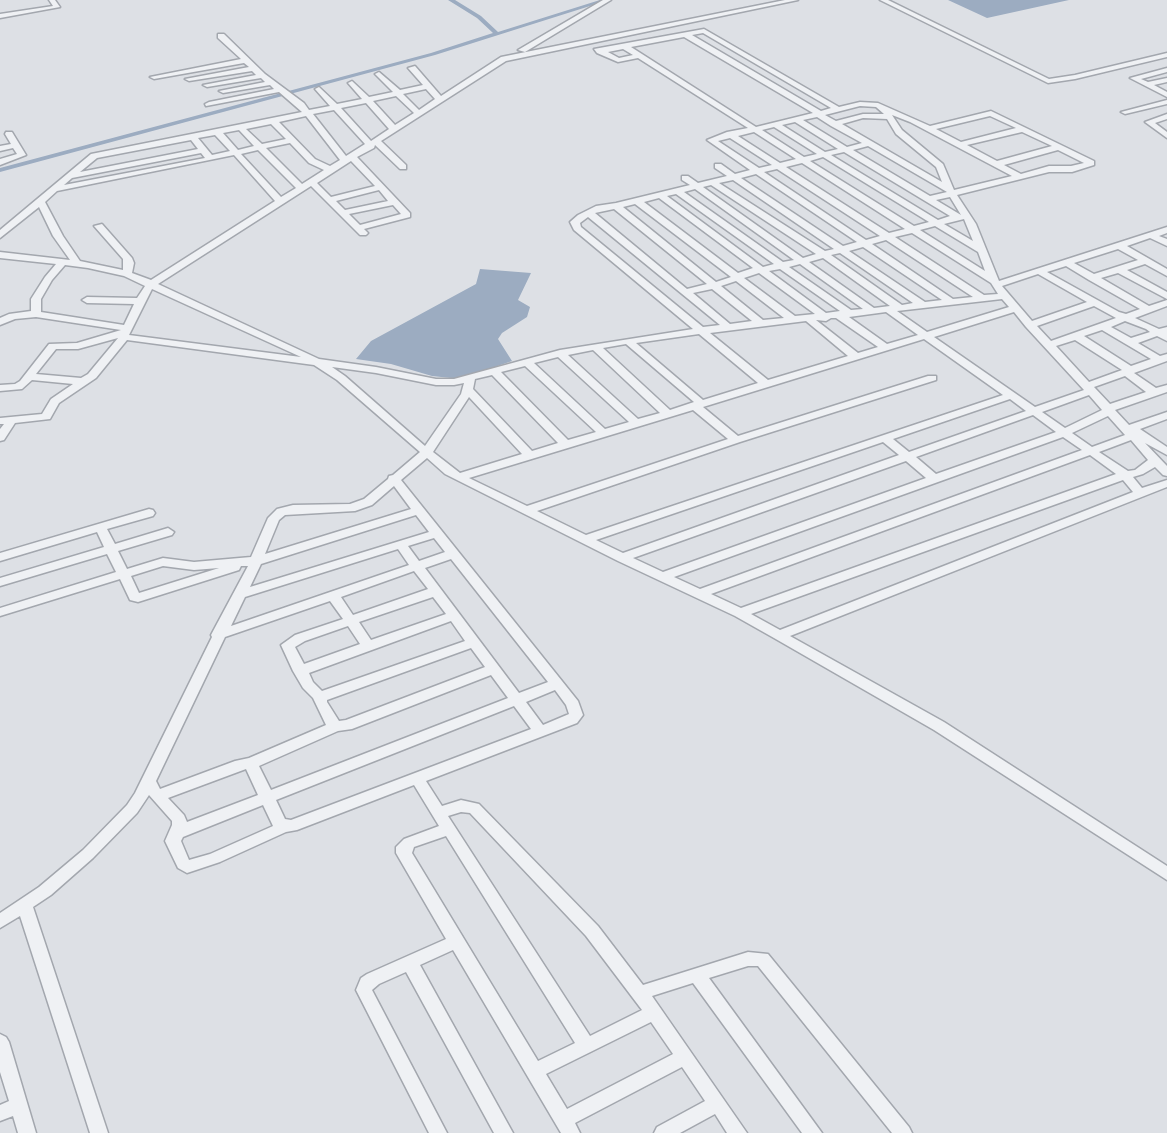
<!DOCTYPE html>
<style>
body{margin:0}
canvas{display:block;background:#dde0e5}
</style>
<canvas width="1167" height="1133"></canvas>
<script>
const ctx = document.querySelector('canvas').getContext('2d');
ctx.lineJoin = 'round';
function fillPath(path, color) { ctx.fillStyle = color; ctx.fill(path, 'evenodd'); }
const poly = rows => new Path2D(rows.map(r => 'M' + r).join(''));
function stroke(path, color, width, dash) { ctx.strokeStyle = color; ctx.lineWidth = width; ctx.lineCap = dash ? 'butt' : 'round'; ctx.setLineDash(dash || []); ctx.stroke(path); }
fillPath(poly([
 [948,0,1069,0,987,18],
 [480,269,531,273,518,300,530,307,527,317,502,333,498,339,512,361,460,379,432,376,391,364,356,359,371,341,476,284]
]), '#9cacc1');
fillPath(poly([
 [448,0,455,0,481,16,498,32,600,0,609,0,435,55,0,172,0,168,431,53,493,33,477,18,448,0]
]), '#9cacc1');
const minor = poly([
 [49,0,55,0,60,7,0,18,0,14,53,6,49,0],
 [603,0,611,0,525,52,518,50,603,0],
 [785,0,798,0,506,61,381,141,406,165,406,169,400,169,375,145,374,148,357,157,410,213,410,217,364,229,368,233,366,235,360,235,311,186,158,284,319,359,376,367,436,379,454,379,560,350,693,329,574,230,570,222,578,215,596,206,616,203,690,185,682,180,682,176,688,176,698,183,727,176,715,168,715,164,721,164,735,174,750,170,707,140,727,132,748,128,638,58,618,62,597,53,594,49,704,29,839,107,860,102,878,103,930,126,991,111,1094,161,1094,165,1072,172,1049,172,957,195,976,224,999,281,1167,227,1167,233,1159,236,1167,239,1167,246,1150,238,1127,246,1167,269,1167,276,1145,264,1127,270,1167,292,1167,299,1118,273,1101,278,1149,306,1167,300,1167,306,1135,318,1159,329,1167,327,1167,341,1157,336,1138,343,1160,356,1167,354,1167,361,1134,373,1156,388,1167,385,1167,392,1115,410,1129,425,1167,412,1167,419,1140,429,1167,447,1167,455,1145,443,1167,466,1167,476,1163,475,1155,467,1143,474,1133,477,1142,488,1167,480,1167,487,790,636,944,722,1167,866,1167,880,934,730,774,638,735,616,618,561,445,474,427,458,401,480,578,701,583,715,577,723,426,781,442,806,461,800,479,804,598,926,643,985,748,952,768,954,909,1127,912,1133,892,1133,758,966,748,966,709,978,822,1133,802,1133,693,983,652,996,747,1133,727,1133,715,1114,680,1133,654,1133,657,1127,705,1101,682,1067,575,1123,580,1133,561,1133,453,950,420,965,513,1133,494,1133,406,972,379,984,372,990,447,1133,429,1133,356,990,361,978,367,974,446,939,396,853,396,847,404,839,439,826,414,785,297,830,286,832,220,862,187,873,178,868,165,841,172,825,172,821,149,795,137,813,93,858,51,895,33,907,108,1133,90,1133,20,916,0,928,0,913,39,887,83,850,127,805,135,793,212,637,211,635,248,566,241,566,239,570,138,602,130,600,120,579,0,616,0,608,116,572,107,554,0,586,0,578,104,547,97,532,0,561,0,553,149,509,153,510,155,513,153,516,107,529,115,544,168,528,174,532,172,535,118,551,127,569,163,558,194,562,251,557,268,518,277,509,293,505,350,504,364,499,388,479,389,476,393,475,420,452,337,380,314,365,127,340,96,378,59,403,50,419,15,423,4,440,0,441,0,429,4,424,0,424,0,418,42,414,51,399,73,384,32,380,22,389,0,391,0,385,15,384,20,381,49,344,77,343,121,330,36,317,15,319,0,325,0,318,9,314,31,311,31,299,45,277,56,264,0,258,0,252,70,260,53,236,39,207,0,238,0,230,91,154,302,112,279,92,206,106,205,104,209,102,274,89,270,85,223,93,219,91,265,82,261,78,207,87,203,85,256,75,252,71,189,81,185,79,249,67,244,63,154,79,150,77,241,59,218,38,218,34,224,34,265,74,304,103,309,110,330,106,315,89,319,87,337,104,362,99,348,83,352,81,369,97,393,92,375,74,379,72,400,90,423,85,408,68,415,66,441,96,501,57,785,0],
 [703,33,831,108,821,111,692,35,703,33],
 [684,37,813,113,756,127,631,47,684,37],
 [623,49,633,55,619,58,608,52,623,49],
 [426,89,435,99,419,110,403,94,426,89],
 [396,96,414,113,395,125,373,101,396,96],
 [366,103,389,129,371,141,341,108,366,103],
 [860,106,876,107,884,114,863,114,836,121,825,115,860,106],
 [334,110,365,144,346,156,313,114,334,110],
 [892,115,910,122,1012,176,954,190,943,164,902,130,892,115],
 [306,116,340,160,330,166,315,159,279,122,306,116],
 [990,116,1016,128,961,142,936,129,990,116],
 [817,117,831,126,862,143,847,147,803,120,817,117],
 [863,118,887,119,896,134,936,167,942,182,842,124,863,118],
 [795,122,838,149,825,152,782,125,795,122],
 [271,124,286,139,262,144,246,129,271,124],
 [774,127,817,154,804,157,762,130,774,127],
 [239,130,254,146,238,150,223,133,239,130],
 [754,132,796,159,780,163,738,136,754,132],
 [1022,132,1052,146,997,161,967,145,1022,132],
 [215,135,230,151,212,155,198,138,215,135],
 [730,138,772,165,759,168,718,141,730,138],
 [191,140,198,149,80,172,97,158,191,140],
 [290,143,309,163,324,170,302,184,266,148,290,143],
 [868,146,947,192,930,196,853,150,868,146],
 [258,150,296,188,281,197,241,154,258,150],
 [1058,150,1084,163,1071,166,1049,166,1021,174,1004,165,1058,150],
 [844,152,950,216,938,220,831,155,844,152],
 [201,153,205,158,64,185,72,178,201,153],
 [234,155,275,201,151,280,132,273,134,263,132,258,102,224,94,226,123,259,123,270,80,261,63,236,45,202,57,191,234,155],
 [823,157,929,222,914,226,810,161,823,157],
 [351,161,375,186,331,197,317,183,351,161],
 [802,163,905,229,889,233,786,167,802,163],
 [777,169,880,236,866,240,764,172,777,169],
 [756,174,857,242,843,246,741,178,756,174],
 [733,180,834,249,825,251,719,183,733,180],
 [711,185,816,254,803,258,703,187,711,185],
 [695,189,794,260,783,262,684,192,695,189],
 [379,190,388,201,345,210,336,201,379,190],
 [676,194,774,264,763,267,667,196,676,194],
 [950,197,961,215,936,200,950,197],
 [659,198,753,268,738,273,644,202,659,198],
 [635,204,731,277,716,282,623,207,635,204],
 [393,205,401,214,360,225,349,214,393,205],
 [614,209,707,284,687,289,595,213,614,209],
 [588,217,720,325,703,327,581,227,580,223,588,217],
 [964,219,966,224,973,241,944,224,964,219],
 [935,226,978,252,985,271,920,230,935,226],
 [912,233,991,283,998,294,984,295,895,237,912,233],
 [886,240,973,297,953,299,872,244,886,240],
 [863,247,942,300,925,302,849,251,863,247],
 [1118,249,1138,260,1094,274,1074,263,1118,249],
 [840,253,913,303,902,305,831,255,840,253],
 [823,258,890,306,874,308,809,262,823,258],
 [800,264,863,309,851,310,789,267,800,264],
 [65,265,88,268,124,276,145,286,137,298,87,297,82,300,87,303,134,304,124,325,41,312,41,299,52,280,65,265],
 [1066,266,1089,280,1140,309,1126,314,1119,312,1047,272,1066,266],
 [780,269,840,311,826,313,769,271,780,269],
 [759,273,815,314,795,316,744,278,759,273],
 [1038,274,1087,302,1032,321,1002,286,1038,274],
 [736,281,784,318,763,320,721,286,736,281],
 [152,289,301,357,129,335,152,289],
 [712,289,752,321,730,324,693,293,712,289],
 [1002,299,1009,307,927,332,897,311,1002,299],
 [1094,306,1116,318,1051,341,1037,326,1094,306],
 [886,312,918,335,887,344,849,317,886,312],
 [1014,312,1026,327,1084,390,1035,407,934,337,1014,312],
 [831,318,836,318,878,347,858,353,816,320,826,321,831,318],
 [806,321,848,356,768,380,710,333,806,321],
 [1125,321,1146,329,1150,332,1131,338,1111,327,1125,321],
 [1102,330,1151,359,1131,366,1084,336,1102,330],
 [699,334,758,383,703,400,636,343,699,334],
 [118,338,88,374,81,378,36,374,56,349,78,349,118,338],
 [924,339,1003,395,586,535,537,511,740,442,936,380,936,376,928,376,738,436,703,407,924,339],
 [1075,340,1122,370,1089,382,1056,346,1075,340],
 [626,344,694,402,670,410,603,348,626,344],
 [593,350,660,413,638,419,568,355,593,350],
 [558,357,629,422,605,429,534,363,558,357],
 [525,366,596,432,568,440,501,372,525,366],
 [332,367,376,373,436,385,454,385,464,383,461,394,425,446,345,376,332,367],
 [492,375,558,443,532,451,473,389,475,379,492,375],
 [1125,376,1146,392,1110,404,1094,387,1125,376],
 [1089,395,1102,410,1065,428,1042,412,1089,395],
 [469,397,522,454,460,473,433,452,469,397],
 [1010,399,1026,411,909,452,893,439,1010,399],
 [693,410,728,439,527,506,469,478,693,410],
 [1033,415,1056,432,936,474,916,457,1033,415],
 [1108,416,1125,435,1092,447,1072,433,1108,416],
 [1063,437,1082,450,700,589,674,577,1063,437],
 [1131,440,1148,460,1135,470,1128,471,1099,452,1131,440],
 [883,442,899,455,623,553,596,540,883,442],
 [1090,455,1116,474,741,608,711,594,1090,455],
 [906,461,926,478,663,572,633,558,906,461],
 [1123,480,1133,492,780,630,751,614,1123,480],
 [394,486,411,509,265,554,279,520,285,515,355,511,372,505,394,486],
 [416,515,429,532,250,587,261,564,416,515],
 [434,538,445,552,419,561,408,546,434,538],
 [398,549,409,565,231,626,245,597,398,549],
 [451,559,548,682,519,693,425,568,451,559],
 [163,566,194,570,219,568,139,593,131,576,163,566],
 [414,571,428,589,353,615,341,597,414,571],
 [433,597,446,614,371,640,359,622,433,597],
 [330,601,343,619,295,635,281,645,293,671,303,688,313,698,326,725,249,758,235,761,160,789,156,781,225,637,330,601],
 [451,621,465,641,322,691,313,682,309,673,451,621],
 [348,626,360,644,304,664,295,647,305,641,348,626],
 [471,648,485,667,346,720,339,721,327,702,327,700,471,648],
 [491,675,508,698,271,790,259,766,338,731,352,729,491,675],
 [555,690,566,705,569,714,543,725,526,702,555,690],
 [514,706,531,729,291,820,285,819,276,800,514,706],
 [246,769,258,795,187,822,184,815,168,798,246,769],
 [263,805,273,826,210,854,189,860,181,841,183,837,263,805],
 [461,812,470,813,586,936,642,1010,590,1036,448,816,461,812],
 [446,836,575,1043,538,1061,412,853,414,847,446,836],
 [651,1022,673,1054,567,1109,546,1074,651,1022],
 [880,0,888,0,1049,79,1075,75,1167,53,1167,57,1075,79,1048,83,880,0],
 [1167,68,1167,72,1141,79,1148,82,1167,78,1167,82,1154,85,1167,92,1167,97,1130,78,1167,68],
 [1167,100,1167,104,1125,114,1121,112,1167,100],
 [1167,114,1167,119,1155,123,1167,132,1167,138,1145,122,1167,114],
 [6,132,12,132,26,155,0,165,0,159,17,154,13,148,0,151,0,146,11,144,5,134,6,132],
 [0,1034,6,1037,9,1042,36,1133,18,1133,13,1116,0,1121,0,1105,9,1101,0,1072,0,1034]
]);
stroke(minor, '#a3a7ae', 3);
fillPath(minor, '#eff1f4');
</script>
